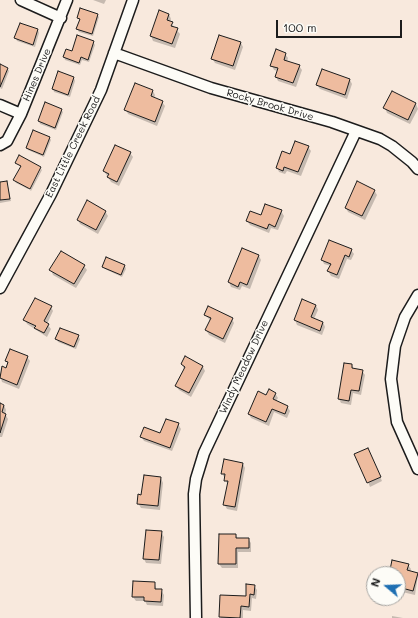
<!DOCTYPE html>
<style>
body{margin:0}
#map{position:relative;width:418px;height:618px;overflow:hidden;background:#f8e9dd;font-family:Mali,sans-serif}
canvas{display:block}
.north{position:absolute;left:366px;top:566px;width:40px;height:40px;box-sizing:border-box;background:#fdfcf7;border:1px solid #a3a29f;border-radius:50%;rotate:289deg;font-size:11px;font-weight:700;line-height:16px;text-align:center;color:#1c1c1c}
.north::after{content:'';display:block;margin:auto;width:14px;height:18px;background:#1f6fb2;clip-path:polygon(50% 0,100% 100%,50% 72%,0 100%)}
.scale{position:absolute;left:276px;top:20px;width:126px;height:18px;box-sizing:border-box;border:2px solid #1c1c1c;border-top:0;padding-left:5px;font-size:12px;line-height:14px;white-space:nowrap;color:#1c1c1c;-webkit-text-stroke:3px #fdfcf7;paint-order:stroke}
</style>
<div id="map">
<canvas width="418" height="618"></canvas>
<div class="north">N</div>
<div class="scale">100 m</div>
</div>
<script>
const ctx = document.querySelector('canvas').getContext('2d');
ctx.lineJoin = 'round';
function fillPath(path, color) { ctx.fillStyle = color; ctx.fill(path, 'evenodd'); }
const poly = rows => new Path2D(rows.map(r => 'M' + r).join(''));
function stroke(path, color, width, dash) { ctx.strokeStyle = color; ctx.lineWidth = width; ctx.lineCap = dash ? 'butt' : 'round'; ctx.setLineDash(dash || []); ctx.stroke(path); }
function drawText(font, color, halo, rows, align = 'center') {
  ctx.font = font + ' Mali,sans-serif'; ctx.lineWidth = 3; ctx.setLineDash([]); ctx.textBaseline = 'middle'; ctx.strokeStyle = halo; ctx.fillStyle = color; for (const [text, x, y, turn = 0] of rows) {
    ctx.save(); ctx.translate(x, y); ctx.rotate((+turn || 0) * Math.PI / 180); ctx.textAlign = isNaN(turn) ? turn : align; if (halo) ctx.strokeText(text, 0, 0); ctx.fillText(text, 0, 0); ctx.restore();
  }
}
fillPath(poly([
 [93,0,106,0,104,4],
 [169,14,171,19,170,22,180,34,175,48,153,41,151,36],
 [97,15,99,17,93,36,79,32,77,29,80,20,78,17],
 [20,24,38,30,39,33,35,47,17,41,16,38],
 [220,36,241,43,243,47,235,70,215,63,212,58],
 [93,42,95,45,89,62,82,60,80,65,65,60,64,57],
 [285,54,288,58,287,62,299,66,302,70,296,87,278,81,276,77,278,71,274,70,272,66],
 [0,65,7,68,9,71,2,89,0,88],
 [58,73,74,78,75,81,70,97,54,92,53,89],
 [350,80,352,84,347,99,320,89,317,85],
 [153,91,155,95,154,99,162,102,165,106,157,126,128,114,126,110],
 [392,93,416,104,418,109,410,124,387,113,385,108],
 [61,110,63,112,56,130,40,124,39,121],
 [49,137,51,140,44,157,28,150,27,148],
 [308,147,311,151,301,176,287,171,285,174,279,172,277,167,290,156],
 [130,153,133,157,119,186,111,182,104,171],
 [19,156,41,168,28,189,16,183,14,180,21,167,16,163],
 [41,169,42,170,31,191,30,190],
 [7,182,11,201,0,203,0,183],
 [374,190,377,195,365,220,348,212,346,208],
 [105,211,108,216,98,234,80,224,78,220],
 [281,211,284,216,278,230,271,228,269,233,250,225,247,221],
 [243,249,259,256,261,260,250,289,242,286,240,290,231,287,229,282],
 [351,250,354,254,351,260,347,259,339,279,331,276,328,271,331,266,324,264,322,259],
 [107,258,125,266,126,269,122,277,105,269,103,267],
 [84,266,87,270,76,288,53,275,51,270],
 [316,305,318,310,314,319,323,322,325,327,322,335,297,325,295,320],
 [51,307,53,311,47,324,51,329,47,337,27,324,25,320],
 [205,315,232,319,234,323,225,343,209,335,206,330,211,321],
 [78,336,80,339,76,349,58,342,57,339],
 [27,357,30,361,19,389,2,382,0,375,3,368,6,369,8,364,6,361],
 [186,358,203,367,205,371,191,397,179,390,176,386,184,369,182,364],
 [352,365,354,370,362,371,365,375,361,395,353,393,351,405,341,403,339,399],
 [275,393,278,398,276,401,287,406,290,411,287,418,274,412,269,426,251,418,249,414,267,396],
 [0,404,4,405,6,410,5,414,8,419,2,437,0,437],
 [178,424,181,429,172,451,144,441,141,436,161,435],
 [370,454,382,481,370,487,368,482],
 [243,464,245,468,237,511,227,509,224,504,228,485,222,473],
 [161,478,163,483,160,510,141,508,138,503,142,496],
 [161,532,164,537,161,564,146,563,144,559],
 [236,535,238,539,248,539,251,543,251,552,238,552,238,568,222,568,219,564],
 [408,565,411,569,410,572,418,575,415,595,398,591,398,574,393,574,391,570],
 [154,583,157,590,161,590,164,595,163,606,147,605,145,601,136,601,133,597],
 [254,586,257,590,256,599,252,598,251,611,243,610,243,618,221,618,220,616,246,597],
 [392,616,403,618,392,618]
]), '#0003');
const building = poly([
 [80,8,98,14,92,34,76,29,80,19,77,18,80,8],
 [159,10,169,14,167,20,173,22,171,26,178,28,172,44,150,36,159,10],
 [20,23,38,29,33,45,14,38,20,23],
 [77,35,94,41,88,60,81,57,79,63,63,57,66,49,72,51,77,35],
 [219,35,241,42,233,66,211,59,219,35],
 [276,49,286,53,284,60,300,65,293,83,275,77,278,68,270,66,276,49],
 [0,64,8,68,0,87,0,64],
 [322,69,350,79,345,95,316,85,322,69],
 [58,71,74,77,68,95,52,89,58,71],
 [135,83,153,90,151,96,163,101,155,122,124,110,135,83],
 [392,91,416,103,408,120,383,108,392,91],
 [45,102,62,109,55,128,38,121,45,102],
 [33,130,50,137,43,155,26,148,33,130],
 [295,141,309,146,298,172,284,167,283,171,276,168,282,151,290,154,295,141],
 [115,145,131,152,117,182,107,177,109,174,103,171,115,145],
 [19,155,41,167,30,189,13,180,21,166,15,163,19,155],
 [7,181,10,199,0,200,0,182,7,181],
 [357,181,375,190,362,216,345,208,357,181],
 [87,200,106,211,96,230,77,220,87,200],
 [265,204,282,210,275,227,269,224,267,229,246,221,250,211,261,215,265,204],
 [329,240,352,249,349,257,345,255,337,275,327,271,331,264,321,260,329,240],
 [242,248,259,255,247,285,240,282,238,287,228,282,242,248],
 [61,251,85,265,74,284,49,270,61,251],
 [106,257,125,265,121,275,102,267,106,257],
 [35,298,52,306,44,321,49,324,44,333,34,328,36,326,23,320,35,298],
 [302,299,316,305,311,317,323,322,320,331,294,320,302,299],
 [208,306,233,318,223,339,205,330,211,318,204,315,208,306],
 [60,328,79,335,74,347,55,339,60,328],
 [10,349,28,356,17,385,0,378,2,366,6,368,8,362,5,361,10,349],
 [185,356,203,366,189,393,175,386,185,367,181,364,185,356],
 [344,363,352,364,352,368,363,370,359,391,351,390,349,401,338,399,344,363],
 [269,389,276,393,273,399,288,406,285,414,272,409,266,422,248,414,258,391,266,395,269,389],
 [0,403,4,405,2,412,6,414,0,433,0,403],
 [166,419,179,423,170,448,140,437,144,427,160,433,166,419],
 [368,448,381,477,367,483,354,454,368,448],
 [224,459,243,463,235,507,223,505,228,481,224,481,225,474,221,474,224,459],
 [144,475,161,477,158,506,137,504,138,494,141,495,144,475],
 [146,530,162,531,159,560,143,559,146,530],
 [219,534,236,534,236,538,249,538,249,548,236,548,236,564,218,564,219,534],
 [392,560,409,564,407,570,418,573,413,591,398,587,398,572,390,570,392,560],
 [133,581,155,582,155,589,162,589,161,602,144,601,144,597,132,597,133,581],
 [246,584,255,585,254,595,250,594,249,607,241,606,240,618,219,617,220,595,246,596,246,584]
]);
fillPath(building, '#eebc9f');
stroke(building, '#1c1c1c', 1);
const minor = poly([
 [21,0,61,18],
 [114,53,211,88,332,122,380,139,392,146,412,162,418,169],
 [0,105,21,114],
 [0,145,7,141,21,114,67,0],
 [0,288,51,194,101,90,133,0],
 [418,295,405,317,395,346,391,379,397,422,418,469],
 [196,618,194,494,196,479,204,453,356,131]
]);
stroke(minor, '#1c1c1c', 13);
stroke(minor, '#fdfcf7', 10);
drawText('10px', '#1c1c1c', '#fdfcf7', [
 ["Hines Drive",37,75,-67],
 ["Rocky Brook Drive",270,105,16],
 ["East Little Creek Road",73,147,-64],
 ["Windy Meadow Drive",244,367,-65]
]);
</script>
